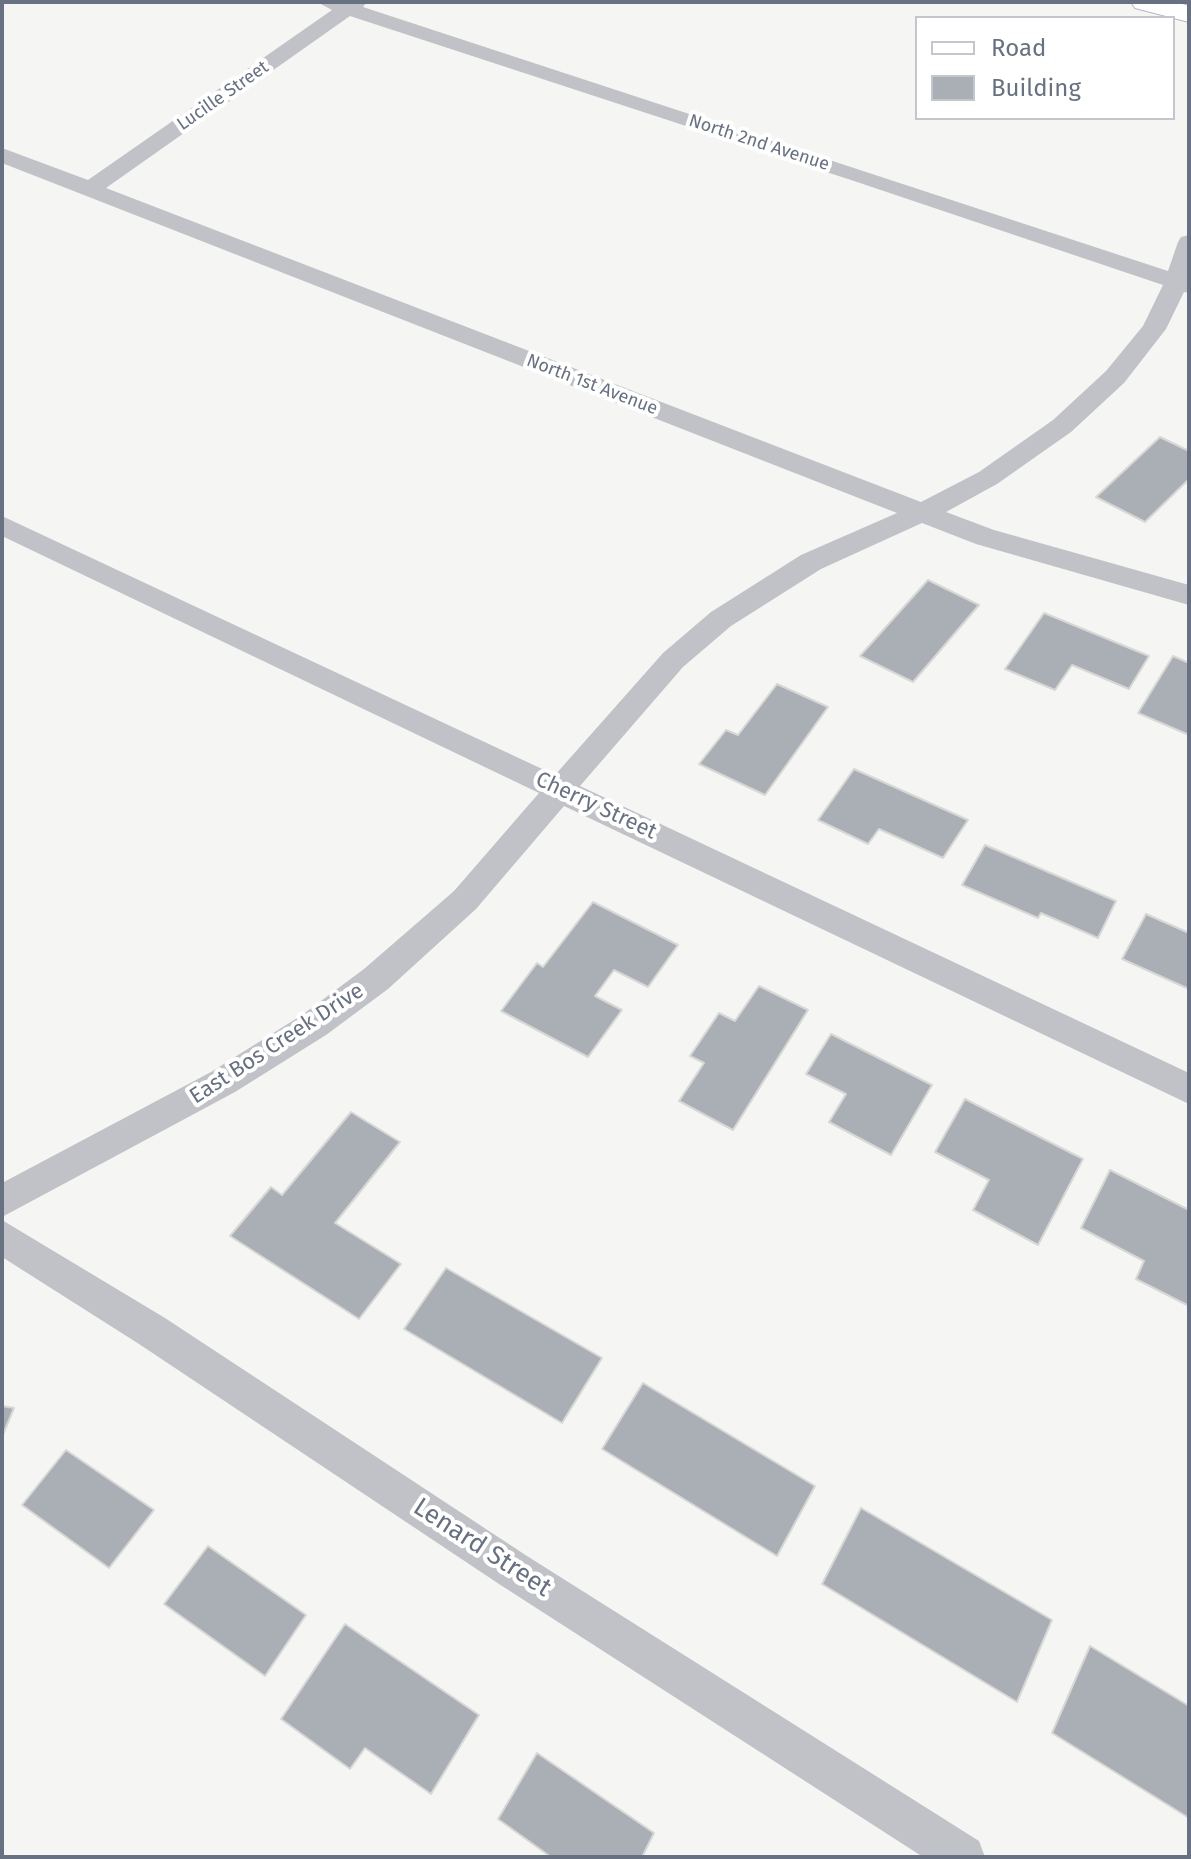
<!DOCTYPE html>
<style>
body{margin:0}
#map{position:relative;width:1191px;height:1859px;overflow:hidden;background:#f5f6f3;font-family:"Fira Sans",sans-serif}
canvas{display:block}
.frame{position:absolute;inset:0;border:4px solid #687181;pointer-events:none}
.legend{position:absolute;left:915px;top:16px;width:260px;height:104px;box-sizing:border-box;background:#fff;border:2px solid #c3c6cd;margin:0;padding:10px 14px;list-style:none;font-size:24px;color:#687181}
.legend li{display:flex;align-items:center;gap:16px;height:40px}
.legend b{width:40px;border:2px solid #c3c6cd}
</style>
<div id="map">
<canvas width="1191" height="1859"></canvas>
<div class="frame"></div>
<ul class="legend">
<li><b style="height:10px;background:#fff"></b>Road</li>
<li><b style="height:22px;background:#aaaeb5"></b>Building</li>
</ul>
</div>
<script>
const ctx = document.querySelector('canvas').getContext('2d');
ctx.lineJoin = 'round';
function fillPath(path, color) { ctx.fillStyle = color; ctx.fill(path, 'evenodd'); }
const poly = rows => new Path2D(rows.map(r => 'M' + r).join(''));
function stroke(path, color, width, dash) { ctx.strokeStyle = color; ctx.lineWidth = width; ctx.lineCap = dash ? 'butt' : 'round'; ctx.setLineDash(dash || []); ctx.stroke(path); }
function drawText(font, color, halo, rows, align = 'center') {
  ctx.font = font + ' "Fira Sans",sans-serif'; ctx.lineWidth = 8; ctx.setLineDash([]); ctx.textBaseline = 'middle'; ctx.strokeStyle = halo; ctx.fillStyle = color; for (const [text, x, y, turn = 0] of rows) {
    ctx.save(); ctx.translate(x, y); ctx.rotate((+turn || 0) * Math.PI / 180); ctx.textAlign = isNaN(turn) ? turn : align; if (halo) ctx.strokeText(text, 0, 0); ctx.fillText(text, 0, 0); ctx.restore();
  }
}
const building = poly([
 [1160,437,1189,451,1189,479,1145,522,1096,497,1160,437],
 [928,580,979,605,913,682,860,656,928,580],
 [1044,613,1149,656,1129,689,1072,665,1055,690,1005,669,1044,613],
 [1173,656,1189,663,1189,735,1138,713,1173,656],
 [777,684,828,707,765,795,699,764,726,730,738,735,777,684],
 [854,769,968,820,943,858,879,829,868,844,818,820,854,769],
 [985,845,1116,901,1098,938,1041,913,1038,918,962,885,985,845],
 [593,902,678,945,648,987,614,970,595,996,622,1010,588,1057,501,1011,537,963,543,967,593,902],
 [1146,914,1189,933,1189,989,1122,959,1146,914],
 [759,986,808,1010,733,1130,679,1101,704,1063,690,1056,719,1013,735,1021,759,986],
 [831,1034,932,1085,891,1155,829,1122,846,1094,806,1074,831,1034],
 [965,1099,1083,1159,1038,1245,973,1210,989,1180,935,1152,965,1099],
 [351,1112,400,1142,335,1223,401,1264,359,1319,230,1236,271,1187,282,1195,351,1112],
 [1110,1170,1189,1210,1189,1306,1136,1279,1144,1261,1081,1228,1110,1170],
 [446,1268,602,1358,562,1423,404,1329,446,1268],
 [643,1383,815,1486,777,1556,602,1449,643,1383],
 [2,1406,14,1408,2,1437,2,1406],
 [66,1450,154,1510,109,1568,22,1505,66,1450],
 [861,1508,1052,1620,1017,1702,822,1584,861,1508],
 [208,1546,306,1615,265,1676,164,1604,208,1546],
 [345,1624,479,1715,431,1794,365,1748,350,1769,281,1719,345,1624],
 [1090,1646,1189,1706,1189,1818,1052,1733,1090,1646],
 [537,1753,654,1833,642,1857,551,1857,498,1819,537,1753]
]);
fillPath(building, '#aaaeb5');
stroke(building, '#d7d7d6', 2);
const secondary = poly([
 [1131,2,1176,2,1189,6,1189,22,1135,8,1131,2]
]);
stroke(secondary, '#b5b8bd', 2);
fillPath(poly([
 [317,2,367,2,363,7,1168,271,1178,242,1181,237,1189,235,1189,293,1184,292,1166,329,1124,383,1071,432,997,484,946,512,994,530,1189,585,1189,605,976,544,922,523,821,569,731,626,683,667,580,786,1189,1073,1189,1104,564,806,476,909,388,989,326,1035,235,1092,2,1217,2,1183,211,1072,302,1015,364,969,454,891,539,793,2,536,2,516,555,775,663,653,711,612,801,555,897,513,2,163,2,148,88,180,332,10,317,2],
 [350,16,857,182,1163,285,1143,326,1106,371,1053,420,979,472,921,502,106,188,350,16],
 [2,1220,165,1318,527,1556,979,1841,985,1857,923,1857,499,1584,139,1344,2,1257,2,1220]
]), '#c0c2c7');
fillPath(secondary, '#fff');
drawText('18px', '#687181', '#fff', [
 ["Lucille Street",223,96,-35],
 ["North 2nd Avenue",759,143,18],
 ["North 1st Avenue",592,385,21]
]);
drawText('22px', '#687181', '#fff', [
 ["Cherry Street",596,806,25],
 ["East Bos Creek Drive",277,1044,-33]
]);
drawText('26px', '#687181', '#fff', [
 ["Lenard Street",482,1548,33]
]);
</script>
